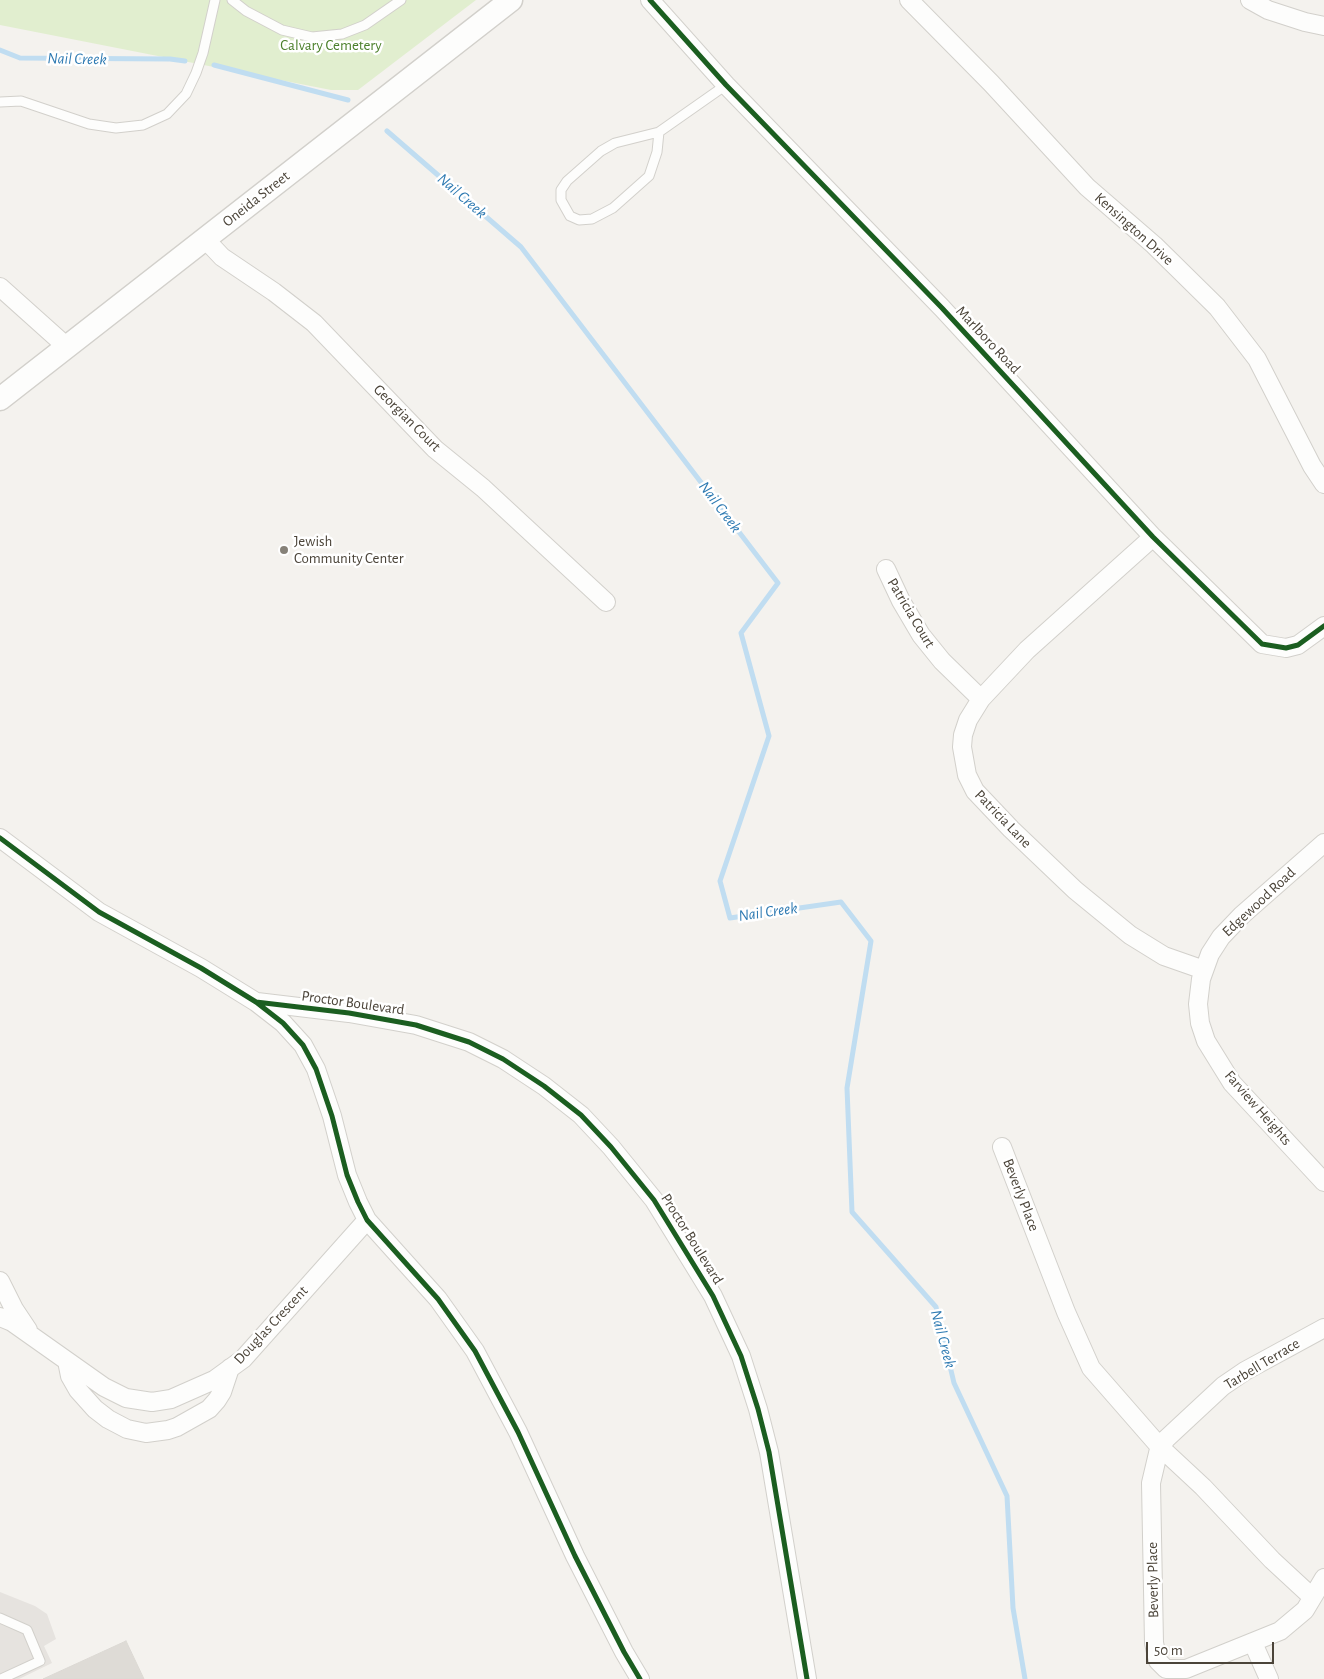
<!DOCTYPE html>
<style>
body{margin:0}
#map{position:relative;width:1324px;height:1679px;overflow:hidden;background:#f4f2ee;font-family:"Alegreya Sans",sans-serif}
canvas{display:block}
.scale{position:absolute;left:1146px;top:1642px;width:128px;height:22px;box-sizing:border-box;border:2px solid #4b4439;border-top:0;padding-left:6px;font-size:15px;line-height:18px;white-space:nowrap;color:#4b4439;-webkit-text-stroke:4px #fff;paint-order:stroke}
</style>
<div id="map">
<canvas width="1324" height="1679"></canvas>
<div class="scale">50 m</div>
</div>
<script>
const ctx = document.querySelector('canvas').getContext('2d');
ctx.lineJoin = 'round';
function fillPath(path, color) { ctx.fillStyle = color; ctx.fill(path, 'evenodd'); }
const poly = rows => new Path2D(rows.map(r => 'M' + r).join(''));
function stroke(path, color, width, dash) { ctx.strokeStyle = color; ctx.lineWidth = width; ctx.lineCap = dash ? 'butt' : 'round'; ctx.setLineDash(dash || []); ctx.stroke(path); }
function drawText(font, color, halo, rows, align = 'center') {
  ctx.font = font + ' "Alegreya Sans",sans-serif'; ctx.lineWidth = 5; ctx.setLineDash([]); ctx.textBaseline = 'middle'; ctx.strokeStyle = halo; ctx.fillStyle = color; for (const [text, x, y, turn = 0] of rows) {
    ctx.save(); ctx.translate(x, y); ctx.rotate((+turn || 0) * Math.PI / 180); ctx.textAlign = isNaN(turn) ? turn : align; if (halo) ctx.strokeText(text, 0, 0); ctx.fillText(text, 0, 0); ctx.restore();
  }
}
fillPath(poly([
 [0,0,476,0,358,90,331,90,0,25]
]), '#e1eecf');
fillPath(poly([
 [0,1592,35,1606,47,1614,56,1639,44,1646,52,1663,19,1679,0,1679]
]), '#e6e3df');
stroke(poly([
 [0,50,20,58,170,59,185,61],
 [214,65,348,100],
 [387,131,521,247,778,583,741,633,769,736,720,881,730,918,841,902,871,941,847,1088,852,1212,936,1307,954,1383,1007,1496,1013,1608,1025,1679]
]), '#c0ddf1', 5);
const building = poly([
 [126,1641,144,1679,43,1679,126,1641]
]);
fillPath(building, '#dedbd6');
stroke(building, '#dcd9d4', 1);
const service = poly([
 [232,0,246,11,282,30,312,37,342,34,365,25,401,0],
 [0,102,21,101,89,124,116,128,143,125,167,114,186,94,196,73,203,53,215,0],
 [659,132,657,152,649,176,613,208,592,219,579,220,570,216,561,200,561,190,567,181,601,151,615,143,659,132,726,85],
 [0,1618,27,1630,40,1661,1,1679]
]);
const minor = poly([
 [650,0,726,85,942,308,1153,537,1262,644,1286,648,1298,645,1324,626],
 [909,0,991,83,1087,187,1154,245,1217,307,1257,359,1312,466,1324,484],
 [1250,0,1268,10,1305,22,1324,26],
 [205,239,222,257,274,292,314,323,435,449,483,488,606,602],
 [0,287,67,347],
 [1153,537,1027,650,981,699,968,720,963,735,962,747,967,775,975,791,1011,829,1075,890,1130,935,1164,956,1204,970],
 [886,569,901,601,921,635,942,661,981,699],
 [0,838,99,912,201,968,256,1002,283,1023,303,1045,316,1069,332,1116,347,1175,358,1202,367,1220,438,1299,475,1351,518,1432,575,1556,624,1652,640,1679],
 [1324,843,1242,915,1221,937,1210,954,1201,979,1198,1004,1200,1023,1206,1041,1232,1083,1324,1182],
 [257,1002,349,1013,416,1025,469,1042,503,1059,544,1086,581,1115,611,1147,654,1200,713,1296,741,1356,758,1409,769,1452,807,1679],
 [1002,1147,1066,1312,1091,1368,1160,1447,1203,1487,1272,1560,1312,1597],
 [0,1281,14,1309,28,1330],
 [0,1317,12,1322,104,1387,126,1398,152,1402,171,1399,214,1380,243,1359,367,1220],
 [1324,1328,1245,1371,1223,1386,1166,1439,1159,1449,1151,1483,1154,1643,1158,1661,1166,1669,1186,1669,1280,1631,1305,1610,1324,1578],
 [67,1361,70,1376,78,1390,95,1409,108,1419,127,1429,146,1433,168,1430,177,1427,209,1409,217,1400,222,1392,230,1368],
 [1253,1643,1269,1679]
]);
const tertiary = poly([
 [0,399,511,0]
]);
stroke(service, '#d2d0cb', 11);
stroke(minor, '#d2d0cb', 20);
stroke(tertiary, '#d2d0cb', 25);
stroke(service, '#fdfdfc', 9);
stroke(minor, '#fdfdfc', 18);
stroke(tertiary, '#fdfdfc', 22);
stroke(poly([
 [650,0,726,85,942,308,1153,537,1262,644,1286,648,1298,645,1324,626],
 [0,838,99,912,201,968,256,1002,283,1023,303,1045,316,1069,332,1116,347,1175,358,1202,367,1220,438,1299,475,1351,518,1432,575,1556,624,1652,640,1679],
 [256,1002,349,1013,416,1025,469,1042,503,1059,544,1086,581,1115,611,1147,654,1200,713,1296,741,1356,758,1409,769,1452,807,1679]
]), '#1b5e20', 5);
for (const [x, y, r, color] of [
 [284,550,5,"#868178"]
]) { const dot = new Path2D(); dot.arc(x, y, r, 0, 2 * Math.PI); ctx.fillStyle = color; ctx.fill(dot); stroke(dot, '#fff', 2); }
drawText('15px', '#4a7f2a', '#fff', [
 ["Calvary Cemetery",331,45]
]);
drawText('15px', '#4b4439', '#fff', [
 ["Oneida Street",256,199,-38],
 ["Kensington Drive",1134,229,42],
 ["Marlboro Road",988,340,47],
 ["Georgian Court",407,418,45],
 ["Patricia Court",911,613,59],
 ["Patricia Lane",1003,819,46],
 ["Edgewood Road",1259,902,-43],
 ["Proctor Boulevard",353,1003,8],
 ["Farview Heights",1258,1108,49],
 ["Beverly Place",1021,1195,69],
 ["Proctor Boulevard",692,1239,58],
 ["Douglas Crescent",271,1325,-47],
 ["Tarbell Terrace",1262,1364,-31],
 ["Beverly Place",1153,1580,-91]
]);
drawText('15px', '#4b4439', '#fff', [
 ["Jewish",294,541],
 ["Community Center",294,558]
], 'left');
drawText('italic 16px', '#2e7ab2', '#fff', [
 ["Nail Creek",77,59,1],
 ["Nail Creek",462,196,41],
 ["Nail Creek",720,507,53],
 ["Nail Creek",768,912,-8],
 ["Nail Creek",943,1339,75]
]);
</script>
